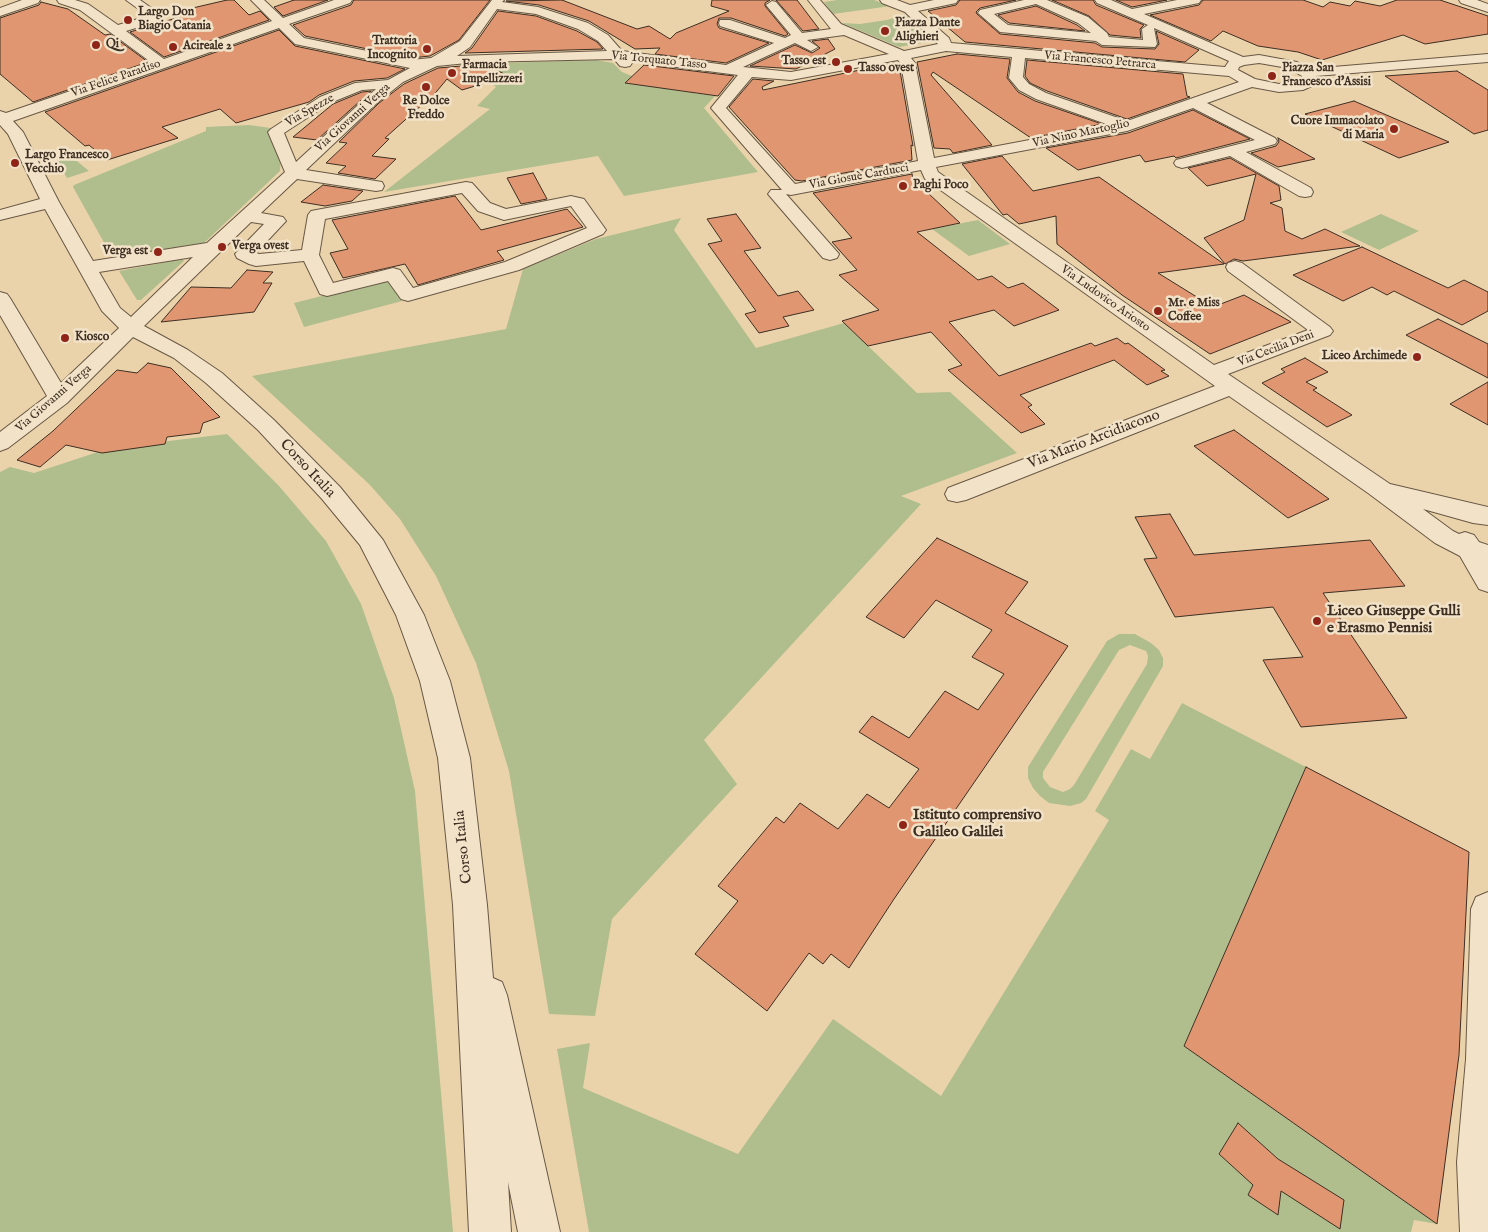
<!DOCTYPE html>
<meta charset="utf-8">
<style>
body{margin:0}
canvas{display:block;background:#ead3aa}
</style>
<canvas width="1488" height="1232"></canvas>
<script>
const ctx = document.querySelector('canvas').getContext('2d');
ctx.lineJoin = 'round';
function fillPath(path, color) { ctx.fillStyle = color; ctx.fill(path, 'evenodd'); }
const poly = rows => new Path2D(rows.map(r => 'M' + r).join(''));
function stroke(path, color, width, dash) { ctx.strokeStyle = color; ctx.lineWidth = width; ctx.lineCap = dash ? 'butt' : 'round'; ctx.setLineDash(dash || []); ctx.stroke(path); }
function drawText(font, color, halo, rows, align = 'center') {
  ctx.font = font + ' "IM FELL English",serif'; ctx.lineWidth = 5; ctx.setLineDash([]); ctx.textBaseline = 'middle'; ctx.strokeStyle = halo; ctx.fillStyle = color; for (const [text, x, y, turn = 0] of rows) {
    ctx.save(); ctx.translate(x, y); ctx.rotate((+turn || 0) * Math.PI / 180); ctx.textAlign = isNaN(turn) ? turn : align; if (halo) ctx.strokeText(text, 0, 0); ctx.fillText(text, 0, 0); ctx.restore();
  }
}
fillPath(poly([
 [837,0,874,0,891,6,833,14,824,2],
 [905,14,925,33,919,34,928,42,899,47,842,23,860,24,887,20],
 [596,60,613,63,622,72,632,76,626,83,715,96,704,108,758,172,624,196,598,156,384,192,490,109,477,106,496,87,466,64],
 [249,125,271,128,267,132,281,157,280,171,204,243,119,257,111,255,73,187,74,185,206,131,206,127],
 [72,157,89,171,67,178,57,161],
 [1381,214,1419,231,1379,250,1341,232],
 [681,218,674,230,756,348,844,323,917,393,950,392,1017,453,901,496,921,504,704,740,737,784,612,919,595,1016,549,1014,509,771,476,663,436,576,400,519,369,484,252,376,506,329,523,269,596,239],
 [978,220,1010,244,969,256,932,229],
 [182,259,184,261,141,300,137,300,119,271],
 [389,279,402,301,304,327,294,303],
 [227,434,279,486,326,541,361,604,394,698,415,791,453,1232,0,1232,0,472,10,467,34,473,110,448],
 [1119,634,1135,634,1151,643,1159,650,1163,658,1163,666,1086,799,1081,803,1070,806,1049,803,1040,796,1033,788,1028,778,1028,767,1107,641],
 [1130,645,1146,651,1148,656,1147,664,1074,785,1070,789,1063,792,1050,787,1043,778,1043,772,1119,650],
 [1182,703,1306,767,1184,1046,1437,1224,1414,1220,1411,1232,589,1232,557,1049,590,1043,583,1088,738,1154,833,1019,941,1096,1109,820,1095,811,1131,749,1150,759]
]), '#b0be8e');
const building = poly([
 [227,0,234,0,249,15,260,11,269,20,164,57,130,32,173,19,177,17,175,16,185,13,183,12,186,11,184,10,227,0],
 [294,0,328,0,283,16,274,7,294,0],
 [354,0,490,0,459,40,430,56,411,58,305,36,293,25,351,5,354,0],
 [562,0,637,29,649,26,670,39,676,33,729,11,711,6,712,0,770,0,765,3,765,6,788,34,785,36,731,18,719,18,717,24,719,28,769,43,726,63,655,54,660,48,635,49,589,21,539,5,506,1,562,0],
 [776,0,797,0,819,29,803,31,776,0],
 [960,0,1016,0,980,8,976,12,977,14,1000,34,1095,43,1102,47,1155,49,1159,44,1156,31,1199,50,1185,62,965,42,928,11,956,5,960,0],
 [1052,0,1093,0,1096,5,1144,25,1140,29,1141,38,1110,35,1089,16,1052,0],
 [1116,0,1167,0,1132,7,1116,0],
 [1203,0,1303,0,1323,7,1330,2,1350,6,1355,1,1380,6,1397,0,1440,0,1488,16,1488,34,1425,44,1403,35,1322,60,1298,52,1258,46,1223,31,1211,41,1150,15,1199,5,1203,0],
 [41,2,68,9,105,35,110,34,148,62,33,102,0,74,0,18,39,5,41,2],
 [1036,6,1077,25,1085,31,1009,23,998,15,1036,6],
 [498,11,536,16,577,31,597,42,603,49,465,53,472,48,498,11],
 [279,30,295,46,405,69,387,78,354,81,319,95,309,102,236,123,220,109,162,127,178,138,107,160,89,145,85,146,45,112,279,30],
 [828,39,835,49,796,69,750,66,795,45,812,53,820,48,812,41,828,39],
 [957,54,1010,59,1007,78,1018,92,1035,101,1102,124,1031,138,933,72,931,75,992,145,953,153,950,149,934,148,917,62,957,54],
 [1027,60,1183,74,1187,96,1190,97,1127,119,1047,91,1030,83,1025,76,1027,60],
 [894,63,895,66,899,65,913,146,911,145,912,160,802,181,795,180,729,107,753,79,774,81,762,87,763,90,894,63],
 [485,64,508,76,462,90,447,79,427,103,424,103,385,138,389,139,372,156,396,159,375,179,338,173,346,166,326,163,347,143,339,142,379,103,404,84,438,68,485,64],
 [644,65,734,76,718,96,625,83,644,65],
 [1457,71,1488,90,1488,130,1474,134,1385,76,1457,71],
 [371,91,317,140,293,137,333,104,362,92,371,91],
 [1354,101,1449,142,1399,158,1305,114,1354,101],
 [1193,110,1250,139,1176,158,1174,156,1145,162,1140,155,1078,170,1046,148,1128,133,1193,110],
 [1278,138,1315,159,1278,167,1251,153,1276,146,1279,142,1278,138],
 [1002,156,1033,191,1099,177,1224,264,1158,273,1213,307,1244,295,1291,322,1210,354,1122,295,1057,244,1056,216,1019,224,1007,214,1003,215,962,164,1002,156],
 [1230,158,1279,186,1281,200,1270,203,1282,208,1285,231,1302,239,1325,229,1360,246,1243,261,1234,259,1225,264,1204,238,1244,220,1256,174,1207,186,1188,168,1230,158],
 [533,173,547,199,521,204,507,178,533,173],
 [912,174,913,179,960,223,917,232,978,280,992,276,1008,288,1023,283,1059,310,1014,326,994,310,949,322,999,376,1091,343,1095,346,1117,338,1125,344,1128,343,1165,370,1161,371,1169,376,1147,385,1114,360,1020,395,1032,405,1028,407,1045,424,1021,433,948,370,962,365,931,332,868,346,842,321,879,310,839,275,857,270,832,242,852,238,813,193,912,174],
 [323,185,363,191,352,201,325,206,301,202,323,185],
 [455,196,481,230,567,209,583,227,497,251,504,260,418,285,405,264,343,278,330,253,348,249,332,220,455,196],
 [736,214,761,248,744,251,778,296,798,291,814,310,783,317,789,326,759,333,745,314,756,311,708,244,722,241,707,219,736,214],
 [1362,247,1448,288,1464,280,1488,292,1488,311,1462,325,1394,291,1387,295,1372,287,1343,301,1293,275,1362,247],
 [247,270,273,272,263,283,272,283,254,312,161,322,191,287,231,288,247,270],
 [1438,319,1488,344,1488,378,1406,335,1438,319],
 [1305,358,1328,372,1306,382,1317,388,1313,390,1352,415,1327,427,1262,383,1285,372,1281,369,1305,358],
 [148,363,171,368,220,417,203,423,200,433,167,437,165,444,102,453,66,445,40,467,17,460,53,431,117,370,137,373,148,363],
 [1488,382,1488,425,1450,404,1488,382],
 [1234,430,1329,499,1288,518,1194,446,1234,430],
 [1170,514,1194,555,1370,540,1405,586,1323,593,1407,718,1301,727,1263,660,1303,657,1273,607,1175,617,1144,559,1157,558,1135,517,1170,514],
 [937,538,1028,582,1005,613,1068,646,894,899,849,968,831,954,823,964,809,953,767,1011,695,954,738,901,718,886,776,817,784,823,800,803,838,829,867,794,889,808,919,769,859,732,872,716,909,738,945,691,978,710,1004,674,972,657,992,630,936,600,904,638,866,617,937,538],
 [1306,767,1469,852,1459,1055,1437,1224,1184,1046,1306,767],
 [1238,1123,1278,1159,1344,1200,1340,1229,1281,1191,1278,1215,1248,1195,1253,1185,1219,1154,1238,1123]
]);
fillPath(building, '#e19672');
stroke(building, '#3e2f23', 1);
const minor = poly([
 [22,0,40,0,38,3,0,16,0,8,22,0],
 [57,0,75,0,88,4,118,25,148,16,126,0,140,0,164,17,162,20,126,31,164,59,272,21,251,0,264,0,283,18,334,0,352,0,350,3,289,24,304,38,411,60,431,58,460,41,492,0,504,0,502,2,538,7,588,23,608,35,622,51,726,65,774,43,720,26,719,23,720,20,730,20,785,38,791,35,766,5,772,1,776,2,802,33,831,29,808,0,820,0,841,24,904,51,938,44,905,12,882,3,880,0,897,0,910,5,934,0,958,0,956,3,918,11,949,38,951,43,1225,67,1229,61,1154,28,1157,44,1155,47,1102,45,1096,41,1000,32,978,13,980,10,1024,0,1047,0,1088,17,1107,33,1109,37,1143,40,1142,29,1148,25,1097,3,1095,0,1111,0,1132,9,1177,0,1201,0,1199,3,1144,14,1243,57,1259,55,1297,62,1309,69,1488,54,1488,62,1316,76,1314,85,1303,90,1279,92,1252,87,1207,103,1275,138,1277,141,1275,144,1246,152,1311,188,1313,192,1311,196,1305,197,1299,196,1230,156,1182,168,1176,166,1174,163,1176,160,1255,140,1193,108,1127,131,936,167,938,172,1214,365,1308,330,1228,271,1226,267,1228,263,1235,261,1242,263,1330,327,1333,331,1330,335,1228,374,1390,484,1488,507,1488,525,1473,523,1423,509,1453,531,1459,534,1465,532,1474,535,1479,542,1488,545,1488,592,1479,589,1460,556,1435,543,1368,493,1229,396,966,500,957,502,948,500,945,494,948,488,1215,386,925,179,921,170,791,195,786,194,839,254,837,258,830,260,823,258,768,194,771,190,782,190,711,108,738,75,630,61,632,63,630,66,625,67,620,66,614,59,477,62,437,66,403,82,378,102,306,170,382,182,384,186,382,190,376,191,297,179,261,213,283,217,286,221,256,253,259,254,302,250,308,215,311,211,466,182,472,183,490,203,506,209,571,196,584,199,606,230,603,234,519,270,408,301,401,299,388,281,327,296,320,294,304,261,256,266,249,264,237,258,235,254,264,224,251,222,144,326,188,350,222,373,274,420,340,487,383,540,424,615,450,681,470,758,487,905,493,978,502,982,507,995,560,1232,518,1232,508,1182,511,1232,469,1232,453,905,438,758,420,681,396,615,360,545,322,499,258,430,206,383,174,358,133,337,67,403,8,448,0,451,0,432,47,396,0,315,0,292,7,294,10,298,61,383,119,328,102,311,45,209,0,220,0,210,40,199,8,134,0,125,0,111,6,113,152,63,80,10,59,3,57,0],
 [1036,4,1078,23,1091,33,1008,25,994,14,1036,4],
 [497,9,536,14,578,29,598,41,607,51,457,56,470,47,497,9],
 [279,28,295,44,410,68,388,80,355,83,320,97,271,129,268,132,285,172,207,243,93,261,59,202,23,132,13,121,279,28],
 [844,35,889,54,791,72,743,67,795,43,811,51,818,47,807,40,844,35],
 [946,51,1012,57,1009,78,1019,90,1036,99,1109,125,934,158,915,63,911,58,946,51],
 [1025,58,1229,76,1239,82,1127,121,1046,93,1029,84,1023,77,1025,58],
 [898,60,901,64,918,161,795,184,726,108,752,77,791,80,898,60],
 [1259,63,1288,68,1302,76,1302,80,1279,84,1255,79,1238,70,1239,67,1244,65,1259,63],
 [376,89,368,96,296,162,284,133,330,103,362,90,376,89],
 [462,193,478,211,504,220,571,206,587,228,505,262,413,288,400,270,393,268,333,283,319,255,325,219,462,193],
 [193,257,131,317,120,308,99,272,193,257],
 [1459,0,1477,0,1488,4,1488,12,1461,3,1459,0],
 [1488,892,1488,1232,1460,1232,1457,1162,1466,1059,1471,909,1476,897,1488,892]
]);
stroke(minor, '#695845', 2);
fillPath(minor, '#f1e2c8');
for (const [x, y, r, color] of [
 [128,20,5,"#8f2418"],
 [885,31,5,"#8f2418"],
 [96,45,5,"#8f2418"],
 [173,47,5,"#8f2418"],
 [427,49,5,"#8f2418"],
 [836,62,5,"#8f2418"],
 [848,69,5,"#8f2418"],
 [452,73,5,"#8f2418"],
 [1272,76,5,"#8f2418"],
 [426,87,5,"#8f2418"],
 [1394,129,5,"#8f2418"],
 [15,163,5,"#8f2418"],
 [903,186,5,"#8f2418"],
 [222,247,5,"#8f2418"],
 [158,252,5,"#8f2418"],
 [1158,311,5,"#8f2418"],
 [65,338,5,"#8f2418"],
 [1417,357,5,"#8f2418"],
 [1317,621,5,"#8f2418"],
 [903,825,5,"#8f2418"]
]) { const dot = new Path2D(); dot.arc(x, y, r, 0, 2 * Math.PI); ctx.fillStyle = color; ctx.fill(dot); stroke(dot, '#f1e2c8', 2); }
drawText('bold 12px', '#3e2f23', '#f1e2c8', [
 ["Largo Don",138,13],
 ["Biagio Catania",138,27],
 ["Piazza Dante",895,24],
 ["Alighieri",895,38],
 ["Trattoria",417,42,"right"],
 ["Incognito",417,56,"right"],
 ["Qi",106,45],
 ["Acireale 2",183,47],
 ["Tasso est",826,62,"right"],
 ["Farmacia",462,66],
 ["Impellizzeri",462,80],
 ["Tasso ovest",858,69],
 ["Piazza San",1282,69],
 ["Francesco d'Assisi",1282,83],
 ["Re Dolce",426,102,"center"],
 ["Freddo",426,116,"center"],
 ["Cuore Immacolato",1384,122,"right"],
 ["di Maria",1384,136,"right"],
 ["Largo Francesco",25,156],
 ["Vecchio",25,170],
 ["Paghi Poco",913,186],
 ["Verga ovest",232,247],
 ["Verga est",148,252,"right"],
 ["Mr. e Miss",1168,304],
 ["Coffee",1168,318],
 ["Kiosco",75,338],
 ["Liceo Archimede",1407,357,"right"]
], 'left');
drawText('12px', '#3e2f23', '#f1e2c8', [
 ["Via Torquato Tasso",659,61,6],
 ["Via Francesco Petrarca",1100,61,5],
 ["Via Felice Paradiso",116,79,-19],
 ["Via Spezze",310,111,-30],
 ["Via Giovanni Verga",353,118,-42],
 ["Via Nino Martoglio",1081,134,-12],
 ["Via Giosuè Carducci",859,177,-10],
 ["Via Ludovico Ariosto",1105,299,35],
 ["Via Cecilia Deni",1276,349,-21],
 ["Via Giovanni Verga",54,399,-41]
]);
drawText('15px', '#3e2f23', '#f1e2c8', [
 ["Via Mario Arcidiacono",1094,440,-21],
 ["Corso Italia",307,469,47],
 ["Corso Italia",464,847,-96]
]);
drawText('bold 15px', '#3e2f23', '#f1e2c8', [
 ["Liceo Giuseppe Gulli",1327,612],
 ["e Erasmo Pennisi",1327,629],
 ["Istituto comprensivo",913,816],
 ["Galileo Galilei",913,833]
], 'left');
</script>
